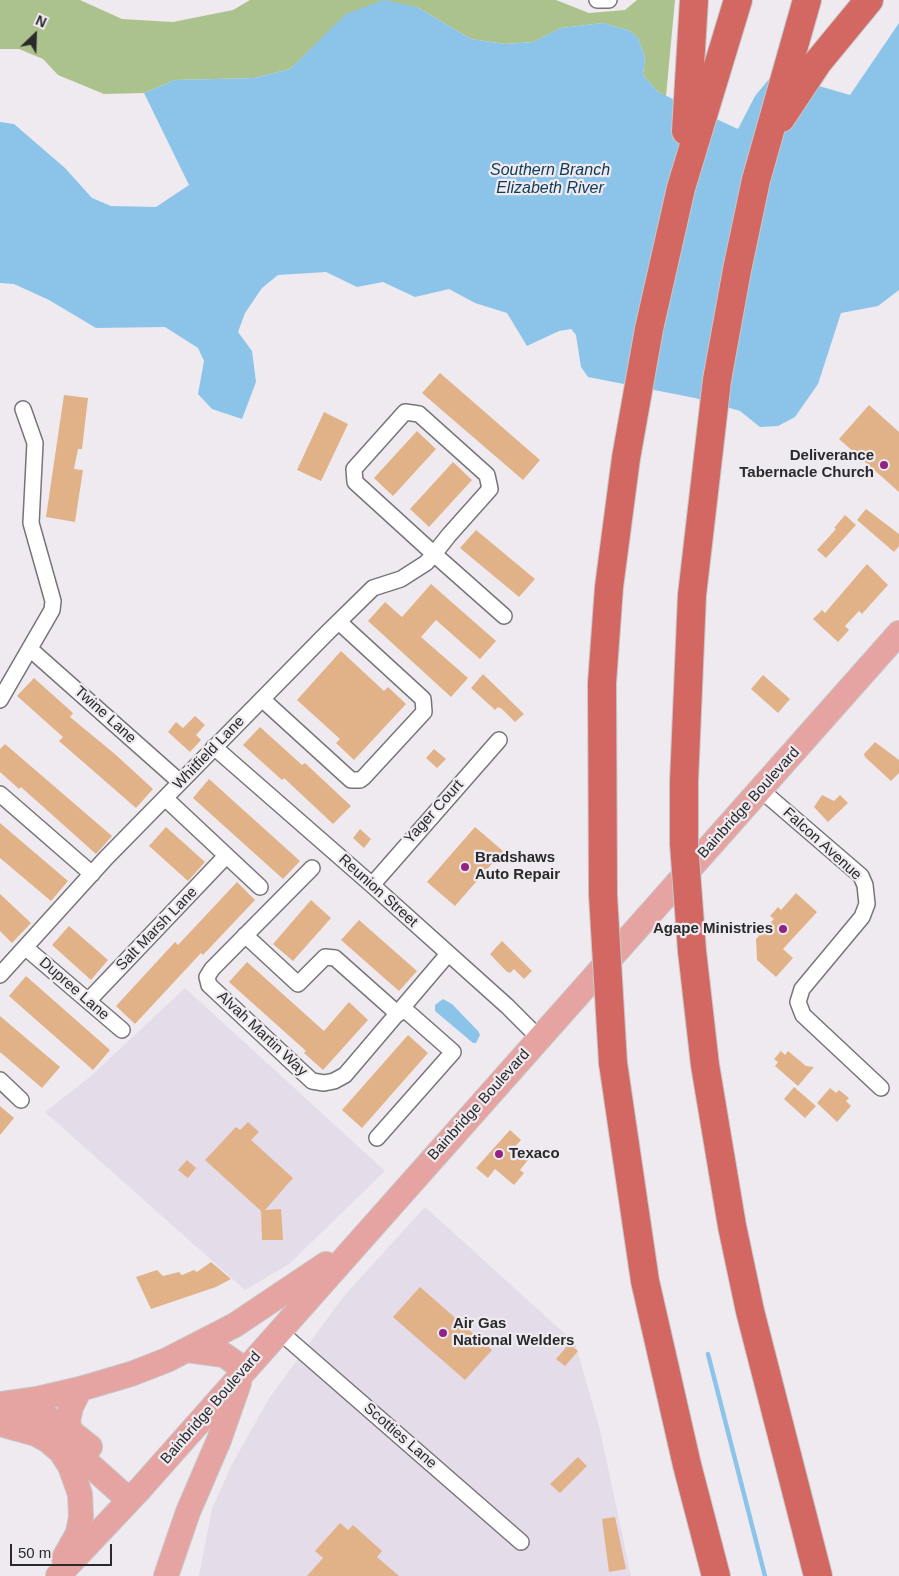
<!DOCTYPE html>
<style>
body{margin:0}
#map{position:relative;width:899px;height:1576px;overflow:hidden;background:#eeeaf0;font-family:Arial,sans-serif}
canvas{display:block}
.north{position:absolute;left:10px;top:10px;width:50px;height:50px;-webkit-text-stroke:4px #eeeaf0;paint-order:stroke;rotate:24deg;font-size:14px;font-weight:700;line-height:20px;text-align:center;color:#2a292b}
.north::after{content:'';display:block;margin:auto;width:18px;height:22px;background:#2a292b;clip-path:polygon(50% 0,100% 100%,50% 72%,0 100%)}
.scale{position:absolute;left:10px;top:1544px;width:102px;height:22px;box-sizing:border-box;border:2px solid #2a292b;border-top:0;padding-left:6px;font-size:15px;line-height:18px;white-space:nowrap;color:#2a292b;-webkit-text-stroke:4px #eeeaf0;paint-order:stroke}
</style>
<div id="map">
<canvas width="899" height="1576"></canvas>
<div class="north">N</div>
<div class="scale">50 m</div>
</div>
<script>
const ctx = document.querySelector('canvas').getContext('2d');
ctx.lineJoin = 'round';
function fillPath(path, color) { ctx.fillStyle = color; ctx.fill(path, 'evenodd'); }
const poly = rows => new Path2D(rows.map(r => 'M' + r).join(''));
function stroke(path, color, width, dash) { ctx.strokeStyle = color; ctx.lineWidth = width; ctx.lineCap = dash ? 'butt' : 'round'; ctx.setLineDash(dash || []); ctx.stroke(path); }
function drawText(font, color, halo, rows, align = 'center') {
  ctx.font = font + ' Arial,sans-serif'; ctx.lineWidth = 4.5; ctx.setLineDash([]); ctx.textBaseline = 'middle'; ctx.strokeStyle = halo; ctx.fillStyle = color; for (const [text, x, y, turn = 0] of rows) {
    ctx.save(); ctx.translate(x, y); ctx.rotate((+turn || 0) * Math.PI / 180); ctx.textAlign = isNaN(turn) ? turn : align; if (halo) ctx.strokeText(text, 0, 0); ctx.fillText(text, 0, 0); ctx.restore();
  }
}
fillPath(poly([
 [185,988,385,1171,289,1264,245,1290,45,1112,91,1076],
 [425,1207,575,1343,600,1430,631,1576,199,1576,212,1509,231,1466,270,1397,344,1296]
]), '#e4dce9');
fillPath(poly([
 [0,0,80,0,122,19,173,22,233,10,250,0,556,0,589,13,625,10,637,0,675,0,666,96,658,92,643,75,645,57,638,38,630,31,603,23,561,28,533,42,505,44,471,39,417,7,312,48,290,69,254,78,175,80,144,93,104,94,58,75,43,59,19,49,0,49]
]), '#abc28c');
fillPath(poly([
 [384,0,417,7,471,39,505,44,533,42,561,28,603,23,630,31,638,38,645,57,643,75,658,92,738,129,755,96,774,73,850,95,899,23,899,290,878,306,841,313,818,384,795,417,778,426,760,427,740,411,695,398,588,377,581,367,576,335,571,329,559,331,527,346,507,313,475,303,449,289,415,297,383,282,357,287,326,272,278,275,262,288,245,313,238,332,252,351,256,382,242,419,212,409,198,394,204,361,198,348,165,327,96,328,49,300,14,284,0,283,0,122,14,124,65,168,92,198,111,206,156,207,189,185,144,93,175,80,254,78,290,69,346,14],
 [443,999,452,1004,478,1031,480,1035,476,1043,473,1043,435,1011,435,1005]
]), '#8cc4e9');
stroke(poly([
 [708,1354,765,1576]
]), '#8cc4e9', 4.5);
fillPath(poly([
 [440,373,540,460,523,480,422,393],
 [64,395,88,398,82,449,78,449,74,469,83,470,75,522,46,517],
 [869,405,899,432,899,492,839,439],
 [324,412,348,424,321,481,297,470],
 [417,431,436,449,393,496,374,478],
 [453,462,472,480,429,527,410,509],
 [866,509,899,534,899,546,894,552,857,520],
 [845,515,856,525,826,558,817,550,836,529,834,528],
 [476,530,535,579,519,597,460,548],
 [867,564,888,585,862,614,859,611,845,626,849,630,838,642,813,619,822,610,825,613],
 [431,584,496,641,480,659,436,620,421,637,468,678,451,697,368,621,385,602,402,617],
 [341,651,384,691,388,687,406,704,354,760,336,743,340,739,297,700],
 [483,674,524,714,515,722,502,709,498,707,495,710,471,688],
 [763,675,790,699,778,713,751,689],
 [34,678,73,713,70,717,116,755,153,789,136,808,59,741,63,737,17,696],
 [195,716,205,725,196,735,201,740,190,752,168,732,176,722,183,728],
 [260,727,302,765,305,763,351,806,333,824,284,778,282,780,243,745],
 [875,742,899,760,899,773,891,781,865,757,864,754],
 [5,744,112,836,96,854,21,787,19,789,0,772,0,749],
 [434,749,446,759,437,768,426,758],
 [209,779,300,861,283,879,193,798],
 [822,795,834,801,840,795,848,803,828,822,814,807],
 [0,823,68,881,51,901,0,858],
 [166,827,205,862,188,881,149,846],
 [475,827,503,851,455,906,427,882],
 [360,829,371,839,364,848,353,838],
 [237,882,255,900,203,955,201,953,135,1024,116,1006,175,942,178,945],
 [796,893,817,912,783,949,793,958,776,977,757,960,756,939,774,919,770,916,778,907,781,910],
 [0,894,31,923,12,943,0,931],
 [311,900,331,918,293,961,273,944],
 [359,920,417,971,399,991,341,940],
 [69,926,108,960,91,980,52,945],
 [502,941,532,971,524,979,514,969,510,973,506,971,490,954],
 [247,962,324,1031,349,1002,368,1020,323,1070,304,1053,306,1051,229,982],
 [26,976,110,1050,93,1070,9,996],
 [0,1016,60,1067,42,1088,0,1052],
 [408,1035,428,1053,362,1128,342,1110],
 [781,1051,785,1055,788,1051,806,1066,814,1067,798,1086,775,1066,778,1062,774,1059],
 [794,1087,816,1106,805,1118,784,1099],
 [830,1088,836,1093,839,1090,849,1098,846,1101,851,1106,837,1122,817,1103],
 [0,1106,14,1118,0,1135],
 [248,1122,259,1132,251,1140,293,1178,265,1210,281,1209,283,1240,262,1240,261,1211,205,1160,236,1127,240,1130],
 [510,1130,521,1140,514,1148,528,1160,520,1170,524,1173,514,1185,495,1169,488,1178,476,1168],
 [187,1160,196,1168,188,1178,178,1170],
 [211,1262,231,1279,216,1287,151,1309,136,1277,157,1270,163,1276,179,1272,182,1275,194,1270,197,1272],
 [420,1287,492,1350,465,1380,393,1317],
 [569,1344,578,1351,565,1366,556,1359],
 [578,1457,587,1466,560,1493,550,1484],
 [615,1517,626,1569,609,1572,602,1519],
 [340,1523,348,1530,353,1525,382,1551,377,1557,399,1576,307,1576,323,1558,315,1551]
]), '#e1b288');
const minor = poly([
 [597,0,609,0],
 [30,649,180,782],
 [262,699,351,780,360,780,364,777,424,712,423,699,339,622],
 [0,700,52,610,53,601,31,523,35,443,23,409],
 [214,747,372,885,507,1006,539,1038],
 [761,790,861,876,865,885,867,904,862,917,802,989,798,1002,803,1015,881,1088],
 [0,794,92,874],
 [165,798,260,887],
 [312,868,212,969,207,977,209,985,312,1081,324,1083,334,1081,345,1075,448,954],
 [372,885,499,740],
 [245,935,298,984,325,957,335,958,398,1014],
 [26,948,122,1030],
 [0,975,106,858,327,633,373,588,401,579,426,563,434,554,449,535,490,489,487,475,419,414,405,412,354,469,355,482,434,554,504,616],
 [88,1001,226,856],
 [0,1080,21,1100],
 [377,1138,453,1052,403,1008],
 [279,1331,521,1542]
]);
const primary = poly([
 [187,1350,224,1355,244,1369],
 [80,1389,71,1407,68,1421,70,1431,90,1447],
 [0,1404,37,1399,80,1389,131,1374,167,1360,235,1325,326,1264],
 [10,1410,43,1415,70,1431],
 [0,1424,36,1434,47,1440,61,1452,70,1466,80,1494,81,1517,78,1533,64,1558],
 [61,1439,129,1500],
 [58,1576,140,1489,899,633],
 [166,1576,188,1512,219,1440,239,1383]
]);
const motorway = poly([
 [781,118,818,62,869,0],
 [686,131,694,0],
 [684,782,692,595,717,380,737,270,756,180,807,0],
 [603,895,602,683,609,587,626,458,649,329,681,188,738,0],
 [692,951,705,1065,732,1226,750,1311,818,1576],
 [613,1063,645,1281,687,1465,716,1576]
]);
stroke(minor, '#78757a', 18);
stroke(primary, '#c8c7c8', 26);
stroke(motorway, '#c8c7c8', 30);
stroke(minor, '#fff', 15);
stroke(primary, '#e5a4a1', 24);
stroke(motorway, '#d36863', 28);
const motorwayBridge = poly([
 [684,782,684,844,692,951],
 [603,895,613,1063]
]);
stroke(motorwayBridge, '#c8c7c8', 30, []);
stroke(motorwayBridge, '#d36863', 28);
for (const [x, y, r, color] of [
 [884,465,5,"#922384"],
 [465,867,5,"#922384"],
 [783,929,5,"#922384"],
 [499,1154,5,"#922384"],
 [443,1333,5,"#922384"]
]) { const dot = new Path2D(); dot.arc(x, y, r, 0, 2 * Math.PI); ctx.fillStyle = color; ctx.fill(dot); stroke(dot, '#eeeaf0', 2); }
drawText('bold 15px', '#2a292b', '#eeeaf0', [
 ["Deliverance",874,456,"right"],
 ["Tabernacle Church",874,473,"right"],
 ["Bradshaws",475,858],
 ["Auto Repair",475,875],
 ["Agape Ministries",773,929,"right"],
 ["Texaco",509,1154],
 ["Air Gas",453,1324],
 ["National Welders",453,1341]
], 'left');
drawText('15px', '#2a292b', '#eeeaf0', [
 ["Twine Lane",105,715,42],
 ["Whitfield Lane",209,753,-46],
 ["Bainbridge Boulevard",749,803,-48],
 ["Yager Court",434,812,-48],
 ["Falcon Avenue",822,844,42],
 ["Reunion Street",378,891,42],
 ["Salt Marsh Lane",157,929,-46],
 ["Dupree Lane",74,989,41],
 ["Alvah Martin Way",262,1034,43],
 ["Bainbridge Boulevard",479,1105,-48],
 ["Bainbridge Boulevard",211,1408,-49],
 ["Scotties Lane",400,1436,41]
]);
drawText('italic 16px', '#0e3b55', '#eeeaf0', [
 ["Southern Branch",550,171],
 ["Elizabeth River",550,189]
]);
</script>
